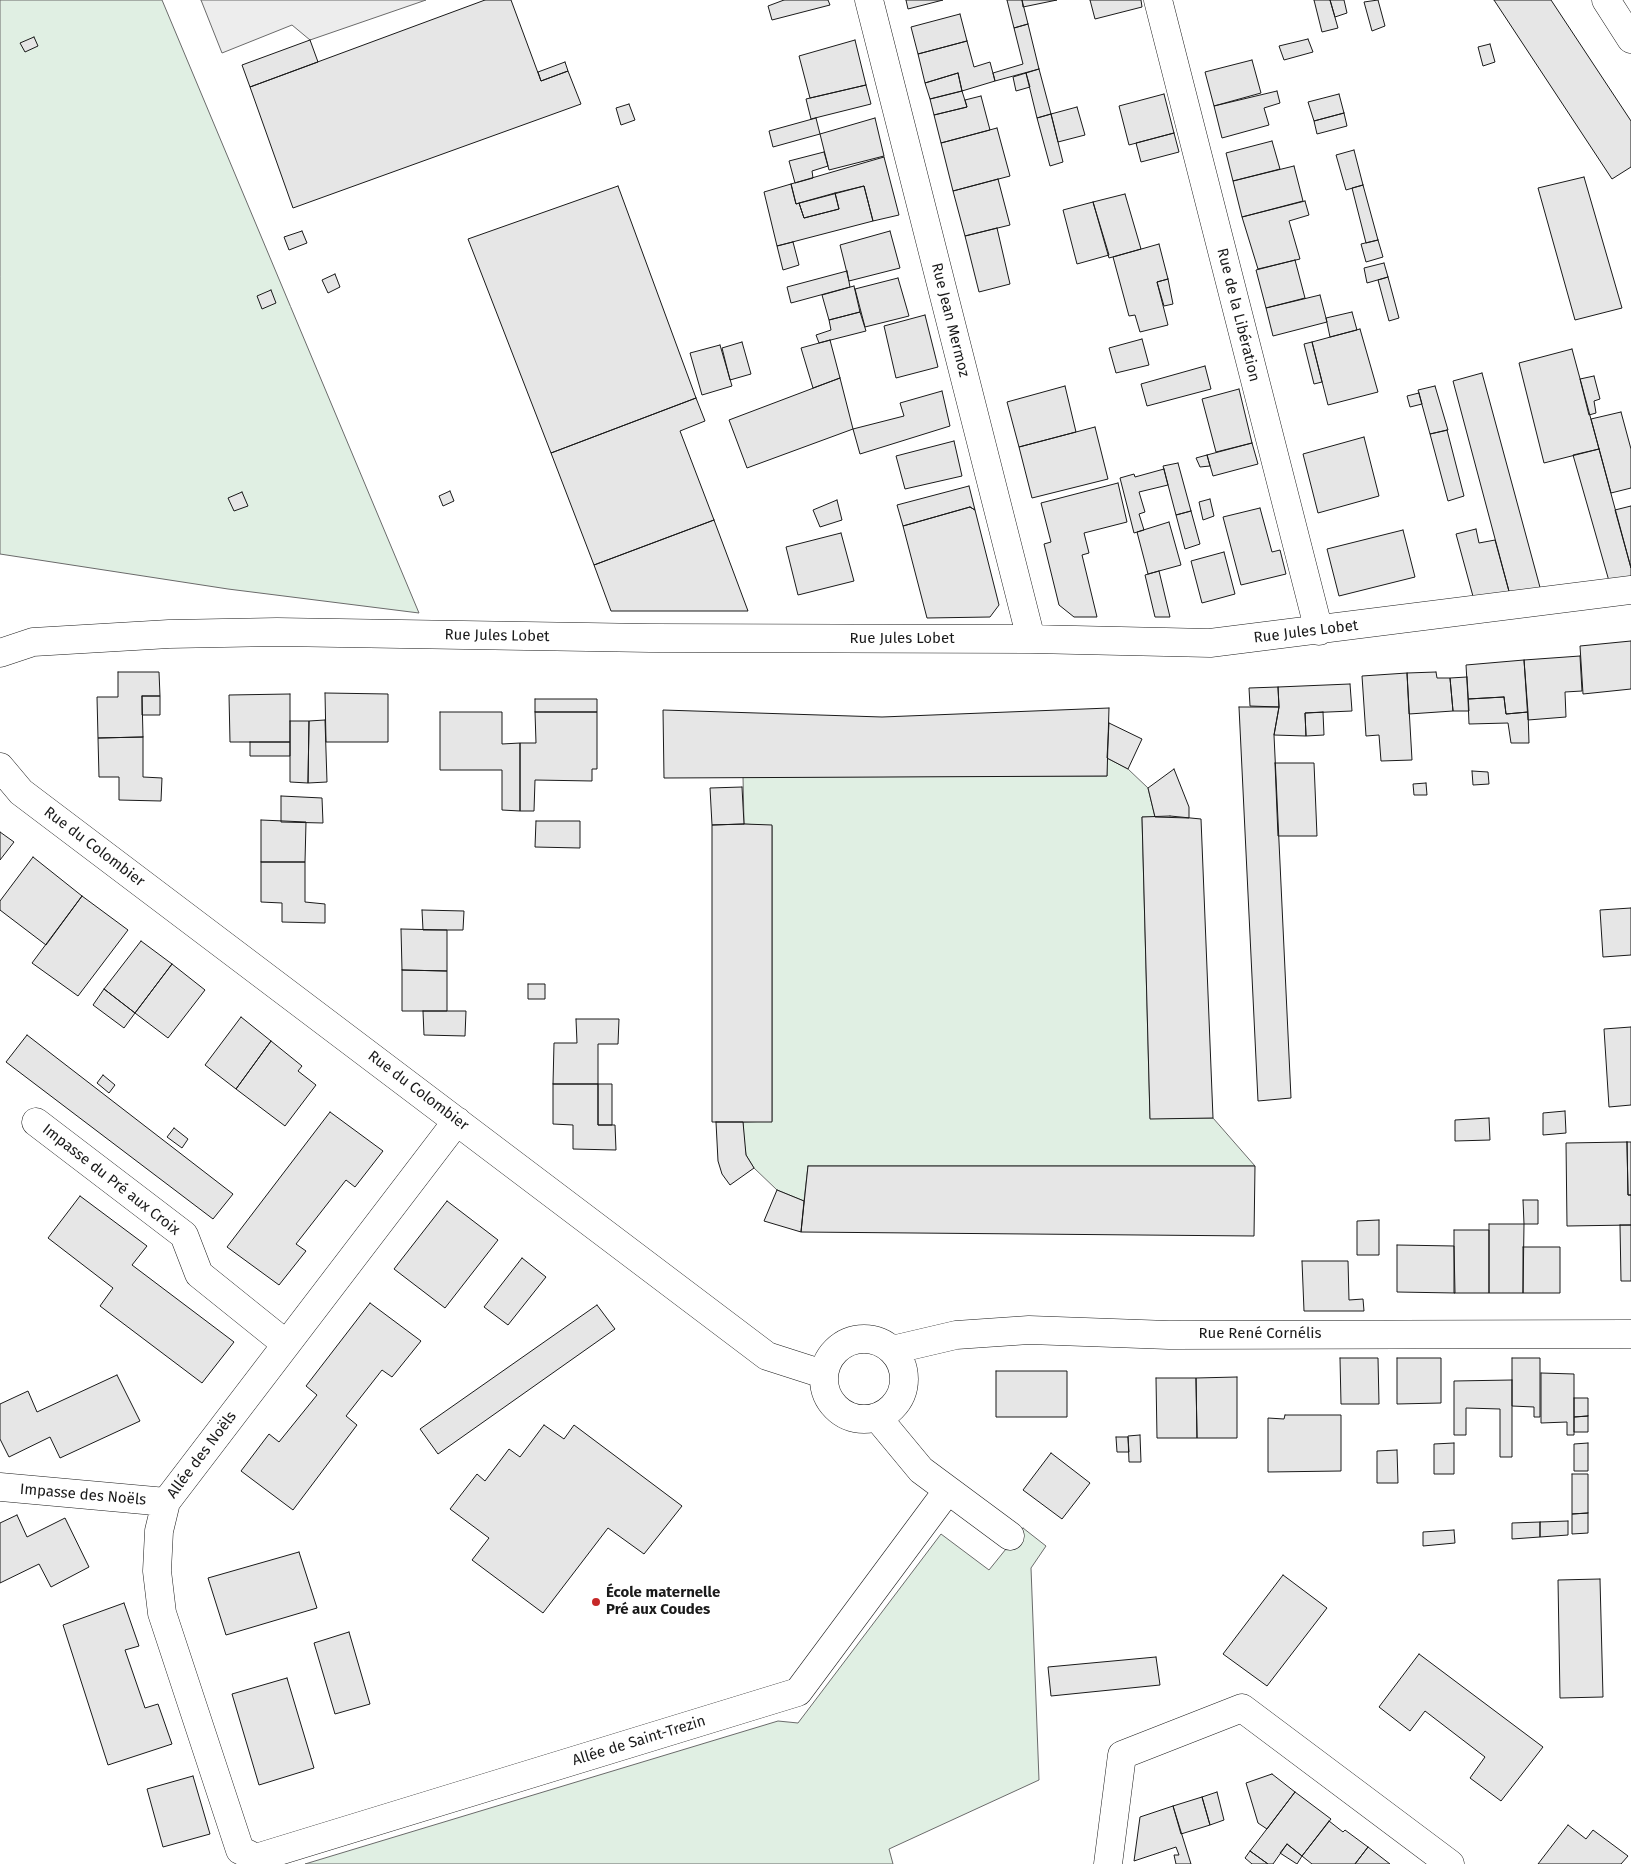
<!DOCTYPE html>
<meta charset="utf-8">
<style>
body{margin:0}
canvas{display:block;background:#fff}
</style>
<canvas width="1631" height="1864"></canvas>
<script>
const ctx = document.querySelector('canvas').getContext('2d');
ctx.lineJoin = 'round';
function fillPath(path, color) { ctx.fillStyle = color; ctx.fill(path, 'evenodd'); }
const poly = rows => new Path2D(rows.map(r => 'M' + r).join(''));
function stroke(path, color, width, dash) { ctx.strokeStyle = color; ctx.lineWidth = width; ctx.lineCap = dash ? 'butt' : 'round'; ctx.setLineDash(dash || []); ctx.stroke(path); }
function drawText(font, color, halo, rows, align = 'center') {
  ctx.font = font + ' "Fira Sans",sans-serif'; ctx.lineWidth = 4; ctx.setLineDash([]); ctx.textBaseline = 'middle'; ctx.strokeStyle = halo; ctx.fillStyle = color; for (const [text, x, y, turn = 0] of rows) {
    ctx.save(); ctx.translate(x, y); ctx.rotate((+turn || 0) * Math.PI / 180); ctx.textAlign = isNaN(turn) ? turn : align; if (halo) ctx.strokeText(text, 0, 0); ctx.fillText(text, 0, 0); ctx.restore();
  }
}
const green = poly([
 [0,0,162,0,419,613,228,589,0,554,0,0],
 [1107,758,1128,769,1148,788,1155,817,1142,817,1150,1118,1213,1118,1255,1166,808,1166,804,1201,777,1190,754,1168,746,1155,744,1142,743,1122,772,1121,772,826,744,824,743,777,1107,776,1107,758],
 [1023,1528,1046,1546,1031,1568,1039,1780,889,1849,893,1864,305,1864,778,1721,798,1723,941,1534,989,1570,1023,1528]
]);
fillPath(green, '#e0efe3');
stroke(green, '#6a6a6a', 1);
const parking = poly([
 [201,0,426,0,310,40,292,25,222,53,201,0]
]);
fillPath(parking, '#ededed');
stroke(parking, '#6a6a6a', 1);
const building = poly([
 [485,0,511,0,541,81,568,71,581,104,293,208,250,87,485,0],
 [784,0,828,0,830,5,772,20,768,6,784,0],
 [906,0,943,0,908,9,906,0],
 [1007,0,1022,0,1028,24,1014,28,1007,0],
 [1022,0,1057,0,1023,7,1022,0],
 [1090,0,1141,0,1142,7,1095,19,1090,0],
 [1314,0,1330,0,1338,28,1322,32,1314,0],
 [1330,0,1344,0,1347,13,1335,17,1330,0],
 [1378,0,1385,26,1372,31,1364,2,1378,0],
 [1494,0,1551,0,1631,121,1631,167,1612,179,1494,0],
 [960,14,967,41,918,54,911,27,960,14],
 [1028,24,1039,69,995,81,993,73,1023,64,1014,28,1028,24],
 [34,37,38,46,25,52,20,43,34,37],
 [1308,39,1313,52,1284,60,1279,46,1308,39],
 [310,40,318,62,250,87,242,65,310,40],
 [855,40,866,85,810,98,799,56,855,40],
 [967,41,974,67,990,62,995,81,962,91,958,73,925,83,918,54,967,41],
 [1490,44,1495,62,1483,66,1478,47,1490,44],
 [1252,60,1261,93,1214,106,1205,72,1252,60],
 [565,62,568,71,541,81,538,72,565,62],
 [1039,69,1051,114,1037,118,1026,73,1039,69],
 [958,73,962,91,930,99,925,83,958,73],
 [1026,73,1030,87,1016,91,1013,77,1026,73],
 [866,85,871,104,811,119,806,99,866,85],
 [962,91,967,107,934,115,930,99,962,91],
 [1277,91,1280,103,1264,108,1269,125,1222,138,1214,106,1277,91],
 [1164,94,1174,133,1129,145,1119,106,1164,94],
 [1339,94,1344,113,1314,121,1308,102,1339,94],
 [981,96,990,130,941,143,934,115,967,107,965,100,981,96],
 [629,104,635,120,621,125,616,108,629,104],
 [1077,107,1085,135,1058,142,1051,114,1077,107],
 [1344,113,1347,126,1317,134,1314,121,1344,113],
 [1051,114,1063,162,1050,166,1037,118,1051,114],
 [816,118,820,134,773,147,769,131,816,118],
 [875,118,884,156,829,170,820,134,875,118],
 [997,128,1010,176,953,191,941,143,997,128],
 [1174,133,1179,152,1141,162,1136,143,1174,133],
 [1272,141,1280,169,1233,181,1226,153,1272,141],
 [1354,150,1363,185,1346,190,1336,155,1354,150],
 [824,152,828,166,812,171,813,178,795,183,789,161,824,152],
 [884,157,899,215,873,221,864,186,796,204,791,184,884,157],
 [1294,166,1303,201,1242,217,1233,181,1294,166],
 [1584,177,1622,308,1575,320,1538,188,1584,177],
 [998,179,1010,225,965,236,953,191,998,179],
 [791,184,796,204,799,203,804,218,839,209,835,193,864,186,873,221,777,246,764,192,791,184],
 [1363,185,1378,240,1366,243,1352,188,1363,185],
 [618,186,696,398,551,453,468,239,618,186],
 [835,193,839,209,804,218,799,203,835,193],
 [1125,194,1141,249,1109,258,1093,202,1125,194],
 [1305,201,1309,215,1289,221,1300,259,1258,269,1242,217,1305,201],
 [1093,202,1109,255,1077,264,1063,210,1093,202],
 [997,228,1010,284,979,292,965,236,997,228],
 [302,231,307,243,289,250,284,237,302,231],
 [890,231,900,268,849,281,840,245,890,231],
 [1378,240,1383,257,1366,262,1361,244,1378,240],
 [793,242,799,265,783,270,777,246,793,242],
 [1159,244,1168,279,1157,282,1168,325,1140,332,1135,315,1129,316,1113,257,1159,244],
 [1295,260,1305,298,1266,308,1256,270,1295,260],
 [1384,263,1388,277,1367,283,1364,268,1384,263],
 [847,271,850,287,791,303,787,287,847,271],
 [335,274,340,287,328,293,322,280,335,274],
 [1388,277,1399,318,1389,321,1378,280,1388,277],
 [898,278,909,316,865,327,855,289,898,278],
 [1168,279,1173,304,1164,306,1157,282,1168,279],
 [854,286,860,312,829,320,822,295,854,286],
 [271,290,276,303,262,309,257,296,271,290],
 [1320,295,1327,322,1273,336,1266,308,1320,295],
 [860,312,866,331,819,343,816,335,831,330,829,320,860,312],
 [1352,312,1357,330,1330,337,1326,318,1352,312],
 [925,315,938,367,896,378,884,326,925,315],
 [1360,329,1378,392,1328,405,1312,342,1360,329],
 [1142,339,1149,365,1116,373,1109,348,1142,339],
 [830,340,840,378,813,388,801,348,830,340],
 [742,342,751,374,730,380,722,348,742,342],
 [1312,342,1322,382,1314,384,1304,344,1312,342],
 [720,345,732,386,702,395,690,353,720,345],
 [1572,349,1599,449,1544,463,1519,363,1572,349],
 [1205,366,1211,389,1147,406,1141,384,1205,366],
 [1482,373,1541,591,1510,595,1453,381,1482,373],
 [1594,376,1600,399,1594,401,1596,413,1589,415,1580,379,1594,376],
 [840,378,853,429,747,468,729,420,840,378],
 [1065,386,1076,432,1019,447,1007,402,1065,386],
 [1435,386,1448,430,1430,434,1418,390,1435,386],
 [1239,389,1252,443,1216,452,1202,399,1239,389],
 [942,391,950,426,860,454,853,429,904,416,900,403,942,391],
 [1419,393,1422,404,1410,407,1407,396,1419,393],
 [696,398,705,421,680,431,714,520,594,565,551,453,696,398],
 [1621,412,1631,449,1631,488,1611,493,1591,419,1621,412],
 [1095,427,1108,479,1032,498,1019,447,1095,427],
 [1447,430,1464,496,1448,501,1430,434,1447,430],
 [1364,437,1379,496,1318,513,1303,454,1364,437],
 [954,441,962,476,905,489,896,456,954,441],
 [1252,443,1258,464,1213,476,1207,455,1252,443],
 [1599,449,1631,568,1631,578,1609,581,1573,455,1599,449],
 [1207,455,1210,466,1200,467,1196,458,1207,455],
 [1178,463,1191,511,1176,515,1163,466,1178,463],
 [1164,469,1168,485,1139,492,1145,512,1139,514,1144,530,1134,533,1120,478,1134,474,1135,477,1164,469],
 [1118,483,1127,522,1084,533,1089,553,1082,555,1097,617,1074,617,1059,605,1044,544,1051,542,1041,503,1118,483],
 [969,486,975,510,970,507,903,526,897,505,969,486],
 [450,491,454,501,443,506,439,496,450,491],
 [242,492,248,506,234,511,228,498,242,492],
 [1210,499,1214,516,1203,520,1199,502,1210,499],
 [837,500,842,520,820,527,813,510,837,500],
 [1631,506,1631,568,1615,510,1631,506],
 [970,507,975,510,999,605,990,617,927,618,903,526,970,507],
 [1260,508,1272,552,1280,550,1286,574,1241,585,1223,517,1260,508],
 [1191,511,1200,544,1185,549,1176,515,1191,511],
 [714,520,748,611,611,611,594,565,714,520],
 [1169,522,1181,565,1148,574,1137,532,1169,522],
 [1476,529,1479,543,1495,540,1510,595,1474,600,1456,534,1476,529],
 [1403,530,1415,577,1339,596,1327,549,1403,530],
 [841,533,854,581,798,595,786,547,841,533],
 [1224,552,1235,594,1202,603,1191,561,1224,552],
 [1159,571,1170,617,1155,617,1145,575,1159,571],
 [1631,641,1631,689,1583,694,1580,646,1631,641],
 [1580,656,1582,691,1565,692,1566,717,1528,720,1524,660,1580,656],
 [1524,660,1528,712,1506,714,1504,697,1468,699,1466,665,1524,660],
 [118,672,159,672,160,696,142,696,143,737,98,738,97,697,118,697,118,672],
 [1436,672,1437,678,1450,678,1453,711,1409,714,1407,673,1436,672],
 [1407,673,1412,760,1381,761,1379,735,1366,736,1362,676,1407,673],
 [1467,677,1469,711,1453,711,1450,678,1467,677],
 [1350,684,1352,711,1305,713,1306,736,1274,735,1279,707,1278,687,1350,684],
 [1278,687,1279,707,1250,706,1249,688,1278,687],
 [325,693,388,694,388,742,326,742,325,693],
 [290,694,290,742,230,742,229,695,290,694],
 [142,696,160,696,160,715,142,715,142,696],
 [1504,697,1506,714,1528,712,1529,743,1511,743,1508,723,1469,724,1468,699,1504,697],
 [535,699,597,699,597,712,535,712,535,699],
 [1239,707,1279,707,1274,735,1291,1098,1258,1101,1239,707],
 [1109,708,1107,776,664,778,663,710,882,717,1109,708],
 [440,712,502,712,502,744,520,743,520,811,502,810,502,770,440,770,440,712],
 [535,712,597,712,597,769,592,769,592,781,535,780,534,811,520,811,520,743,536,743,535,712],
 [1323,712,1324,735,1306,736,1305,713,1323,712],
 [325,720,327,782,308,783,309,721,325,720],
 [290,721,309,721,308,783,290,782,290,721],
 [1109,723,1142,739,1128,769,1107,758,1109,723],
 [143,737,143,777,162,778,161,801,119,800,119,777,99,777,98,738,143,737],
 [250,742,290,742,290,756,250,756,250,742],
 [1275,763,1314,763,1317,836,1278,836,1275,763],
 [1174,769,1189,807,1189,818,1155,817,1148,788,1174,769],
 [1472,771,1488,772,1489,784,1473,785,1472,771],
 [1426,783,1427,795,1414,795,1413,784,1426,783],
 [742,787,744,824,712,825,710,788,742,787],
 [281,796,322,798,323,823,281,822,281,796],
 [1170,816,1201,819,1213,1118,1150,1119,1142,817,1170,816],
 [261,820,306,822,305,862,261,862,261,820],
 [536,821,580,821,580,848,535,847,536,821],
 [744,824,772,825,772,1122,712,1122,712,825,744,824],
 [0,832,14,842,0,860,0,832],
 [33,857,82,896,46,945,0,910,0,901,33,857],
 [261,862,305,862,305,902,325,904,325,923,282,922,282,903,261,902,261,862],
 [82,896,128,930,78,996,32,963,82,896],
 [1631,908,1631,955,1603,957,1600,910,1631,908],
 [422,910,464,911,463,930,423,930,422,910],
 [401,929,447,930,447,971,402,970,401,929],
 [141,941,172,964,135,1013,104,989,141,941],
 [172,964,205,990,168,1038,135,1013,172,964],
 [402,970,447,971,447,1011,402,1011,402,970],
 [528,984,545,984,545,999,528,999,528,984],
 [104,989,135,1013,124,1028,93,1005,104,989],
 [423,1011,466,1011,465,1036,424,1035,423,1011],
 [241,1017,271,1041,236,1089,205,1065,241,1017],
 [576,1019,619,1019,618,1044,598,1044,598,1084,553,1084,554,1043,577,1043,576,1019],
 [1631,1027,1631,1105,1609,1107,1604,1029,1631,1027],
 [27,1035,233,1194,213,1219,6,1062,27,1035],
 [271,1041,302,1066,298,1071,316,1085,285,1126,236,1089,271,1041],
 [103,1075,115,1085,109,1093,97,1083,103,1075],
 [553,1084,598,1084,598,1125,615,1125,616,1150,573,1149,573,1125,553,1124,553,1084],
 [598,1084,612,1084,612,1125,598,1125,598,1084],
 [1565,1111,1566,1133,1543,1135,1543,1113,1565,1111],
 [330,1112,383,1151,355,1187,346,1180,296,1244,306,1251,279,1285,227,1247,330,1112],
 [1489,1118,1490,1140,1455,1141,1455,1120,1489,1118],
 [716,1122,743,1122,746,1155,754,1168,730,1185,722,1174,718,1161,716,1122],
 [174,1128,188,1139,182,1148,167,1137,174,1128],
 [1627,1142,1631,1142,1631,1195,1628,1195,1627,1142],
 [1627,1142,1628,1195,1631,1195,1631,1225,1567,1226,1566,1143,1627,1142],
 [808,1166,1255,1166,1254,1236,801,1232,808,1166],
 [777,1190,804,1201,801,1232,764,1221,777,1190],
 [80,1196,147,1246,132,1265,234,1342,202,1383,100,1306,113,1288,48,1238,80,1196],
 [1523,1200,1538,1200,1538,1224,1524,1224,1523,1200],
 [447,1201,498,1240,445,1308,394,1269,447,1201],
 [1379,1220,1379,1255,1357,1255,1357,1221,1379,1220],
 [1489,1224,1524,1224,1523,1293,1489,1293,1489,1224],
 [1620,1225,1631,1225,1631,1281,1621,1281,1620,1225],
 [1454,1230,1489,1230,1489,1293,1454,1293,1454,1230],
 [1397,1245,1454,1246,1455,1293,1397,1292,1397,1245],
 [1523,1247,1560,1247,1560,1293,1523,1293,1523,1247],
 [522,1258,546,1277,508,1325,484,1307,522,1258],
 [1302,1261,1348,1261,1349,1300,1363,1299,1364,1311,1304,1311,1302,1261],
 [370,1303,421,1341,392,1377,382,1370,346,1416,357,1425,293,1510,241,1471,269,1434,279,1442,317,1395,306,1386,370,1303],
 [597,1305,615,1329,438,1454,420,1429,597,1305],
 [1340,1358,1378,1358,1379,1404,1341,1404,1340,1358],
 [1397,1358,1441,1358,1441,1403,1397,1404,1397,1358],
 [1512,1358,1540,1358,1540,1417,1534,1417,1534,1407,1512,1406,1512,1358],
 [996,1371,1067,1371,1067,1417,996,1417,996,1371],
 [1541,1373,1574,1374,1574,1435,1567,1435,1567,1422,1541,1423,1541,1373],
 [117,1375,140,1421,60,1458,50,1437,9,1457,0,1439,0,1404,28,1391,37,1412,117,1375],
 [1237,1377,1237,1438,1197,1438,1196,1378,1237,1377],
 [1156,1378,1196,1378,1197,1438,1157,1438,1156,1378],
 [1512,1380,1512,1457,1500,1457,1500,1409,1466,1408,1466,1435,1454,1435,1454,1381,1512,1380],
 [1574,1398,1588,1398,1588,1416,1574,1417,1574,1398],
 [1285,1415,1341,1415,1341,1471,1268,1472,1268,1418,1284,1419,1285,1415],
 [1588,1416,1588,1432,1574,1432,1574,1417,1588,1416],
 [544,1425,564,1439,574,1425,682,1506,644,1554,608,1528,543,1613,472,1560,489,1538,450,1509,477,1474,485,1481,509,1449,520,1457,544,1425],
 [1140,1435,1141,1462,1129,1462,1128,1436,1140,1435],
 [1116,1437,1128,1437,1129,1452,1117,1452,1116,1437],
 [1454,1443,1454,1474,1434,1474,1434,1444,1454,1443],
 [1588,1443,1588,1471,1574,1471,1574,1444,1588,1443],
 [1397,1450,1398,1483,1377,1483,1377,1451,1397,1450],
 [1051,1453,1090,1483,1062,1519,1023,1490,1051,1453],
 [1572,1474,1588,1474,1588,1513,1572,1514,1572,1474],
 [1588,1513,1588,1533,1572,1534,1572,1514,1588,1513],
 [17,1515,27,1537,65,1518,89,1567,51,1587,39,1564,0,1583,0,1523,17,1515],
 [1568,1521,1568,1535,1540,1537,1540,1522,1568,1521],
 [1540,1522,1540,1537,1512,1539,1512,1523,1540,1522],
 [1454,1530,1455,1543,1423,1546,1423,1532,1454,1530],
 [299,1552,317,1608,226,1635,208,1578,299,1552],
 [1283,1575,1327,1608,1267,1686,1223,1654,1283,1575],
 [1600,1579,1603,1697,1560,1698,1558,1580,1600,1579],
 [124,1603,139,1646,125,1650,145,1708,158,1704,172,1744,108,1765,63,1625,124,1603],
 [349,1632,370,1704,335,1714,314,1643,349,1632],
 [1419,1654,1543,1747,1501,1801,1470,1778,1485,1757,1425,1711,1410,1731,1379,1707,1419,1654],
 [1156,1657,1160,1685,1051,1696,1048,1667,1156,1657],
 [287,1678,314,1768,259,1785,232,1694,287,1678],
 [1272,1774,1295,1792,1267,1829,1258,1823,1246,1783,1272,1774],
 [193,1776,210,1834,163,1847,147,1789,193,1776],
 [1217,1792,1224,1820,1210,1825,1202,1797,1217,1792],
 [1295,1792,1331,1819,1302,1856,1287,1844,1273,1864,1268,1864,1250,1851,1295,1792],
 [1202,1797,1210,1825,1181,1834,1173,1806,1202,1797],
 [1173,1806,1191,1864,1176,1864,1174,1855,1179,1855,1176,1847,1134,1861,1140,1817,1173,1806],
 [1329,1821,1343,1832,1345,1830,1368,1847,1355,1864,1312,1864,1302,1856,1329,1821],
 [1568,1825,1586,1839,1593,1830,1628,1856,1621,1864,1538,1864,1568,1825],
 [1287,1844,1302,1856,1297,1864,1280,1853,1287,1844],
 [1368,1847,1390,1864,1355,1864,1368,1847],
 [1250,1851,1268,1864,1252,1864,1245,1858,1250,1851]
]);
fillPath(building, '#e6e6e6');
stroke(building, '#1a1a1a', 1);
const street = poly([
 [869,0,1031,639],
 [1158,0,1319,631],
 [1606,0,1631,39],
 [0,653,33,642,169,634,277,632,650,638,1031,639,1210,643,1631,590],
 [0,767,21,792,767,1356,823,1374],
 [457,1121,166,1502,159,1531,157,1571,162,1613,240,1850,256,1858,798,1692,948,1490],
 [36,1122,184,1235,199,1274,286,1344],
 '824 1379a40 40 0 1 1 80 0a40 40 0 1 1-80 0Z',
 [892,1350,956,1335,1029,1330,1169,1335,1631,1334],
 [877,1417,921,1470,1010,1536],
 [0,1487,166,1502],
 [1108,1864,1122,1755,1242,1708,1450,1864]
]);
stroke(street, '#1a1a1a', 29);
stroke(street, '#fff', 28);
for (const [x, y, r, color] of [
 [596,1602,5,"#c62828"]
]) { const dot = new Path2D(); dot.arc(x, y, r, 0, 2 * Math.PI); ctx.fillStyle = color; ctx.fill(dot); stroke(dot, '#fff', 2); }
drawText('15px', '#1a1a1a', '#fff', [
 ["Rue de la Libération",1238,315,76],
 ["Rue Jean Mermoz",950,320,76],
 ["Rue Jules Lobet",1306,632,-7],
 ["Rue Jules Lobet",497,636,1],
 ["Rue Jules Lobet",902,639],
 ["Rue du Colombier",94,847,37],
 ["Rue du Colombier",418,1091,37],
 ["Impasse du Pré aux Croix",111,1180,38],
 ["Rue René Cornélis",1260,1334],
 ["Allée des Noëls",202,1455,-53],
 ["Impasse des Noëls",83,1495,5],
 ["Allée de Saint-Trezin",639,1741,-17]
]);
drawText('bold 15px', '#1a1a1a', '#fff', [
 ["École maternelle",606,1593],
 ["Pré aux Coudes",606,1610]
], 'left');
</script>
